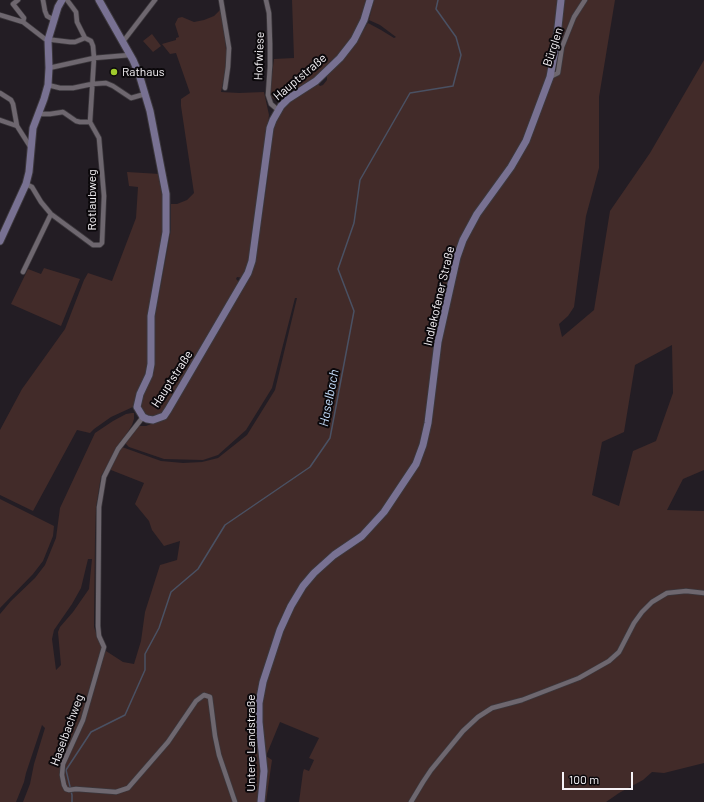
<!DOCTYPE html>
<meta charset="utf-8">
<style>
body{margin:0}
#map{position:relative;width:704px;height:802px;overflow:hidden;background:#231d24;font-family:Barlow,sans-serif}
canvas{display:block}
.scale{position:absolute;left:562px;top:772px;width:71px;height:18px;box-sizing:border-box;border:2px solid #f6f3f7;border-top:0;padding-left:5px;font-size:12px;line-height:14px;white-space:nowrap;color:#f6f3f7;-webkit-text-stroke:3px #0b080b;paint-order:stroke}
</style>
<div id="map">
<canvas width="704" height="802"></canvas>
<div class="scale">100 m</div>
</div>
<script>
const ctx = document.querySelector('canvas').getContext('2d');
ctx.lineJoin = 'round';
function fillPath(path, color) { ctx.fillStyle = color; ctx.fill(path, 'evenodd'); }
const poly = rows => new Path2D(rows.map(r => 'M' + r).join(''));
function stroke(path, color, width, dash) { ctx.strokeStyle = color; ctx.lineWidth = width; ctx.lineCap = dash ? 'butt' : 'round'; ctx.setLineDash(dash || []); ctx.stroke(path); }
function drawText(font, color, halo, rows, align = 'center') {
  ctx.font = font + ' Barlow,sans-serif'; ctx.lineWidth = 4; ctx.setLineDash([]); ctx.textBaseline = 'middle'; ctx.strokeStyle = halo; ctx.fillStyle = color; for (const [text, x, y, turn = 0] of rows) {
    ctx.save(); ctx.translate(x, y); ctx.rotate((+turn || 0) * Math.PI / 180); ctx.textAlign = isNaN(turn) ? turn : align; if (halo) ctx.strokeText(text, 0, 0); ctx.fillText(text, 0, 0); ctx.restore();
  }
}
fillPath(poly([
 [292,0,367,0,362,19,352,39,337,59,299,90,293,90,281,99,276,100,271,97,270,91,274,59,294,58],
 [374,0,615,0,599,97,599,168,586,216,574,307,568,316,559,324,562,337,594,310,610,211,650,153,704,60,704,470,683,479,667,510,704,511,704,763,664,773,652,772,643,780,619,793,606,802,299,802,303,772,304,769,309,771,314,760,309,758,319,738,280,722,266,756,272,760,266,802,23,802,30,784,34,764,45,728,42,725,26,773,24,782,16,802,0,802,0,614,11,601,35,578,45,565,56,538,60,508,95,433,113,421,126,414,132,413,134,413,134,419,132,425,101,476,96,507,95,538,94,627,97,636,106,651,123,662,134,664,141,641,145,612,160,565,177,560,180,541,164,546,152,530,149,521,135,504,144,483,111,470,110,467,122,447,161,461,183,463,202,462,218,458,247,435,275,390,297,298,295,298,272,388,246,430,218,455,203,460,164,459,129,447,126,444,125,440,137,426,146,426,164,419,248,281,255,262,267,183,273,129,279,112,290,100,318,84,320,86,323,85,327,80,327,76,342,61,357,41,368,23,381,30,394,38,396,37,380,25,369,20],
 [672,345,673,393,656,441,633,451,619,506,592,495,602,442,624,432,635,365],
 [88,559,92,559,89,589,73,612,60,627,58,632,61,665,56,670,52,639,54,630,72,604,81,588],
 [220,10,224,28,226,49,226,67,221,92,239,93,264,92,269,115,250,263,243,278,237,277,236,279,240,283,181,383,178,386,168,402,168,406,162,414,157,417,147,417,140,408,140,401,153,374,155,362,155,316,171,230,171,204,177,204,187,200,194,193,181,106,181,99,190,93,176,53,170,54,162,44,176,40,176,38,179,37,175,24,178,18,182,17,194,22,204,20,214,16],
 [152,34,161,46,153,52,143,41],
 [127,172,160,174,162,187,165,223,148,366,135,406,111,417,94,429,90,433,77,430,33,511,0,495,0,430,22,389,65,329,84,280,88,273,112,281,136,218,138,187,129,186],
 [44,268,80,279,61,326,11,304,28,269,41,274],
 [0,499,54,526,53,536,43,561,33,574,0,608]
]), '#422b29');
stroke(poly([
 [72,802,72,795,66,770,91,732,125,715,145,670,145,654,159,628,171,592,198,569,225,525,310,467,330,438,354,311,338,269,354,223,360,180,410,93,453,86,461,55,456,37,436,9,438,0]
]), '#4a5163', 1.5);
const street = poly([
 [18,0,13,4,24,18,23,22],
 [43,0,45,11,47,16,54,20],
 [221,0,229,48,228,67,225,88],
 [266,0,269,13,270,43,270,66,268,95,271,104,278,110],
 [0,15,23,22,45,39,70,42,75,42,85,38],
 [122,42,125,39,155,0],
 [49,68,94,58,130,55],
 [550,77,558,73,562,47,574,17,585,0],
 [48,85,60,88,73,88,92,84,106,83,113,86,131,98,145,94],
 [0,93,11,100,13,104,17,126],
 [39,114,50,114,63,112,76,121,80,122,90,122],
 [0,120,17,126,31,148],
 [26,184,32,187,41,202,51,214,93,245,100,245,102,243,104,196,99,138,90,122,94,58,93,46,91,41,85,38,77,22,76,12,67,0],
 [23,272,51,214],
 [143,417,118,449,104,477,99,507,98,626,99,636,104,647,83,720,63,764,62,775,64,785,66,789,69,790,76,789,116,792,128,788,168,742,196,701,204,695,210,697,215,736,219,755,235,802],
 [411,802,423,782,431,770,463,731,478,717,492,708,522,700,579,678,609,661,619,652,634,623,642,612,652,602,667,593,686,591,704,593]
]);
const secondary = poly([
 [99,0,133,60,139,74,150,111,166,194,166,232,151,316,151,364,149,375,140,394,137,407,143,417,147,419,153,420,164,416,168,410,248,273,252,261,270,128,273,120,281,106,288,99,316,81,340,58,354,40,364,20,370,0],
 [0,241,26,184,29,172,33,128,44,99,48,85,49,68,48,40,58,7,62,0],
 [261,802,264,771,259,722,259,703,263,682,280,630,291,606,303,586,314,573,334,555,362,536,384,512,416,464,423,445,428,423,438,342,457,257,463,240,477,214,511,167,526,141,550,77,556,45,561,0]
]);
stroke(street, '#3b373c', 6);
stroke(secondary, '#3b373c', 9);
stroke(street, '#6e676f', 4.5);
stroke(secondary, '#787192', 7);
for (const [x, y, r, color] of [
 [114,72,4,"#9fca2d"]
]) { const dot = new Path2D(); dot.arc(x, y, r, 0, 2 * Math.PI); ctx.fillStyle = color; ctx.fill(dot); stroke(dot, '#0b080b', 1.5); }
drawText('12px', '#f6f3f7', '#0b080b', [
 ["Bürglen",553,47,-72],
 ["Hofwiese",259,56,-88],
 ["Hauptstraße",300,77,-40],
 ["Rotlaubweg",92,200,-90],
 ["Indlekofener Straße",439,296,-77],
 ["Hauptstraße",172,379,-57],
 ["Haselbachweg",67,730,-70],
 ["Untere Landstraße",251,743,-90]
]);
drawText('12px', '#f6f3f7', '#0b080b', [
 ["Rathaus",122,72]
], 'left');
drawText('italic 13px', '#c3dcfa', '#0b080b', [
 ["Haselbach",329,398,-79]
]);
</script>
